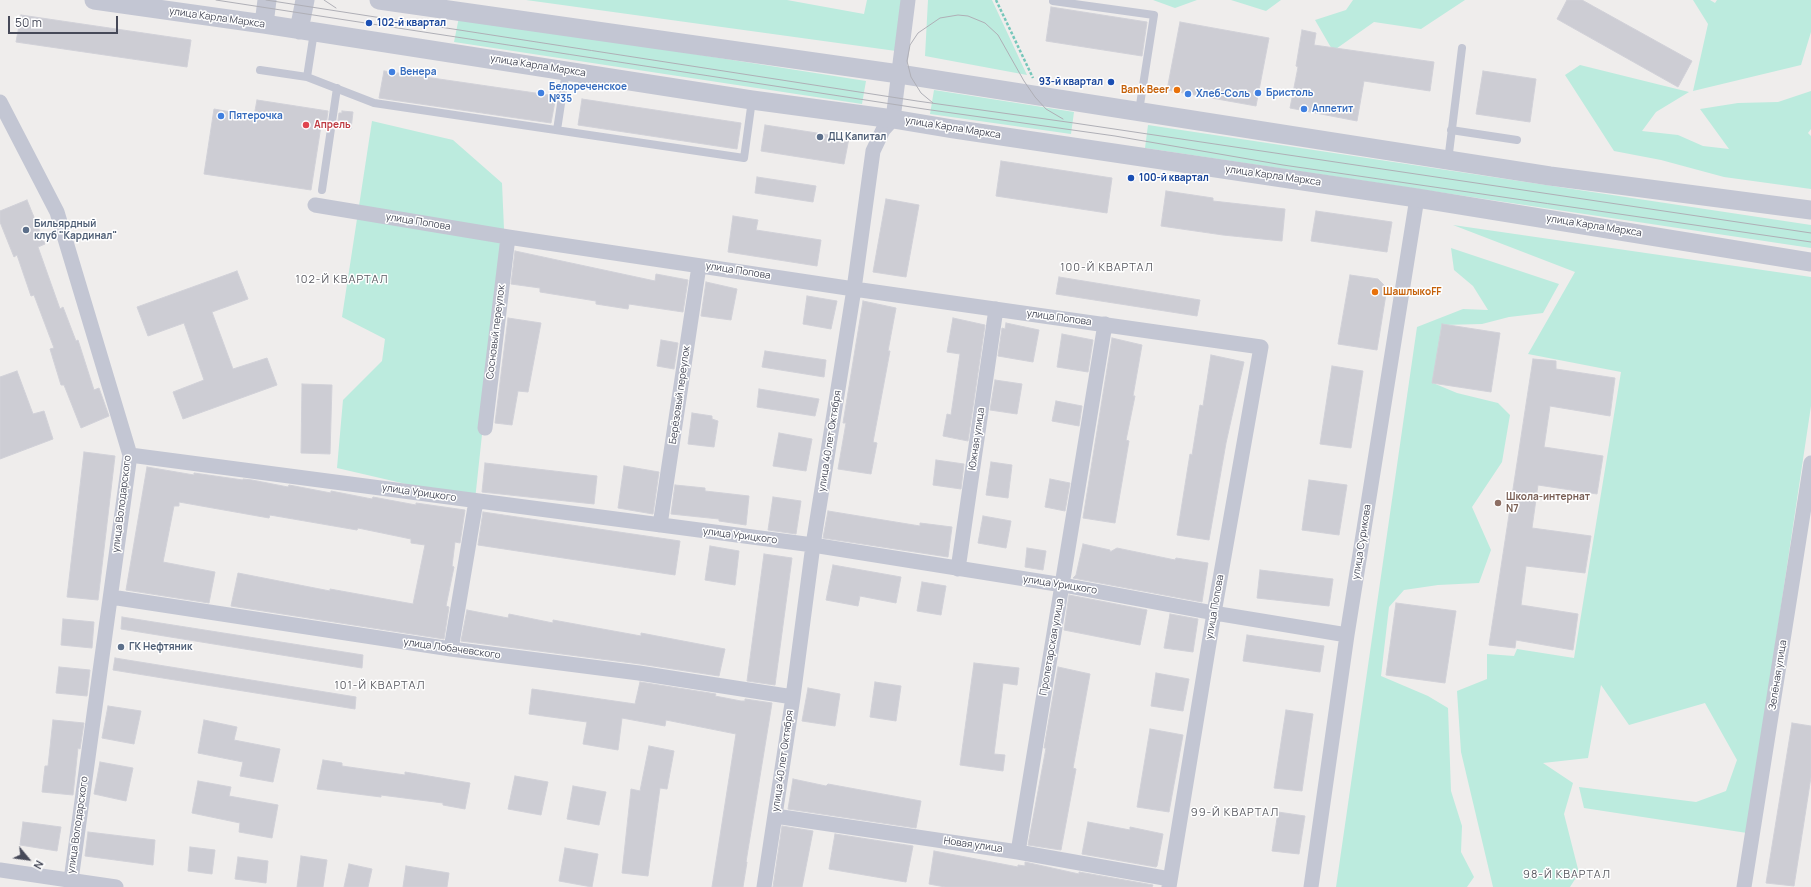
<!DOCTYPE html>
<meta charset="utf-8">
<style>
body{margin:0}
#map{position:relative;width:1811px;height:887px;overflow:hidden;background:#efedec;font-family:Manrope,sans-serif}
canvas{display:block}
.north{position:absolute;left:8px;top:839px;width:40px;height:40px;-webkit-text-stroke:3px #fff;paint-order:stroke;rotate:119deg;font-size:11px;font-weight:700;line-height:16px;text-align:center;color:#464958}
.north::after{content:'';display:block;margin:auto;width:14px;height:18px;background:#464958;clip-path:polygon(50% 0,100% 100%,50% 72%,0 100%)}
.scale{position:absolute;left:8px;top:16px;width:110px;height:18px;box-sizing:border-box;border:2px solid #464958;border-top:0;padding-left:5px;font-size:12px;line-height:14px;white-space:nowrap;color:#464958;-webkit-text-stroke:3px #fff;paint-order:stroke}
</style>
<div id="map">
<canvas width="1811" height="887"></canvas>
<div class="north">N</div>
<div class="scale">50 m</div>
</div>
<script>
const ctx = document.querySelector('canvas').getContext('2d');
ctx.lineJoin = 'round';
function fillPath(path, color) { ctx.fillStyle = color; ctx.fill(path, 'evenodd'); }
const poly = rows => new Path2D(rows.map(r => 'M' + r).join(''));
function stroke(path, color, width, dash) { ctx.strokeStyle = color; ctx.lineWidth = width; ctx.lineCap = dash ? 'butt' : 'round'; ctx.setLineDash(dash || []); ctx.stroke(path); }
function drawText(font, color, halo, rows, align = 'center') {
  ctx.font = font + ' Manrope,sans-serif'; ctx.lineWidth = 3; ctx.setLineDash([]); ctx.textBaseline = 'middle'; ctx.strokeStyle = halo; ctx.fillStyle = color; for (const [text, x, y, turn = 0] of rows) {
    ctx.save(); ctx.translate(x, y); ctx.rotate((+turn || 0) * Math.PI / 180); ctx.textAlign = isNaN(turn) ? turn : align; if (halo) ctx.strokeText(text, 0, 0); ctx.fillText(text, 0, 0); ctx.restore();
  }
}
fillPath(poly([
 [526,0,787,0,864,14,867,0,904,0,896,51],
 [928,0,992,0,1027,75,925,56],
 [1153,0,1197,0,1175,8],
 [1231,0,1281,0,1266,11],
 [1353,0,1465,0,1421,29,1374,22,1333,51,1315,20,1346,10],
 [1693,0,1710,0,1715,3,1717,0,1811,0,1811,32,1801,65,1693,91,1708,24],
 [459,17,866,81,862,104,454,42],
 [1580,65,1689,92,1656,112,1642,131,1678,135,1703,146,1729,149,1700,109,1738,103,1778,102,1811,91,1811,129,1808,133,1811,136,1811,189,1724,177,1661,160,1614,151,1565,75],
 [934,90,1074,112,1071,134,930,114],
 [372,121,453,140,502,183,504,229,475,500,337,468,343,400,382,361,385,339,342,317],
 [1148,125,1811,225,1811,248,1145,148],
 [1453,225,1811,277,1811,406,1747,833,1584,808,1579,787,1696,802,1726,791,1737,760,1705,703,1629,725,1601,685,1588,758,1543,763,1573,783,1564,814,1579,873,1570,887,1493,887,1461,752,1457,691,1487,679,1487,654,1514,656,1517,649,1574,658,1621,372,1528,354,1575,272],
 [1451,248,1559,284,1543,313,1509,317,1482,324,1442,325,1433,383,1457,393,1498,403,1510,415,1502,462,1472,507,1491,550,1479,583,1438,585,1404,590,1389,607,1381,676,1428,696,1448,708,1451,791,1462,826,1461,852,1474,877,1467,887,1336,887,1417,327,1463,309,1488,310,1473,286,1454,270]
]), '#bcebde');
const building = poly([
 [1567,0,1582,0,1692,61,1678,87,1557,19,1567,0],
 [1051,7,1147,22,1142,56,1046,41,1051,7],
 [21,15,191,40,187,67,16,42,21,15],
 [1180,22,1269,38,1256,106,1167,90,1180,22],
 [1302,30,1316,33,1314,45,1434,62,1430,91,1364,81,1357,121,1290,108,1298,67,1296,66,1302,30],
 [384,71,556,96,551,123,379,98,384,71],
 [1483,71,1536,79,1530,122,1476,114,1483,71],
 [582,99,741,123,737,149,578,125,582,99],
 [257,100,328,111,326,126,321,126,311,190,204,174,214,109,254,116,257,100],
 [342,111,353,112,351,129,337,128,339,113,342,113,342,111],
 [765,125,849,138,844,164,761,151,765,125],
 [1001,161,1112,178,1107,213,996,196,1001,161],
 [757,177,816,186,813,202,755,193,757,177],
 [1166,191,1213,198,1213,201,1285,209,1282,241,1223,235,1161,226,1166,191],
 [886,199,919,205,906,277,873,272,886,199],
 [27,200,45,244,38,247,60,309,63,307,76,341,78,340,94,390,99,388,109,416,81,428,64,385,61,385,50,349,54,348,34,295,31,296,17,255,14,257,0,222,0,211,27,200],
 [1316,211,1392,222,1387,252,1311,241,1316,211],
 [733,216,758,220,756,230,821,240,817,266,728,252,733,216],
 [515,251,655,281,656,274,688,280,683,312,629,304,628,309,596,304,596,301,540,292,540,288,511,284,515,251],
 [237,271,248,299,212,312,233,369,267,358,277,385,183,419,173,392,204,380,184,323,148,336,137,307,237,271],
 [1350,275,1378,279,1387,288,1377,350,1338,344,1350,275],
 [1059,277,1200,300,1197,316,1056,294,1059,277],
 [706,282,737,289,731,320,701,316,706,282],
 [807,296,837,301,831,329,803,324,807,296],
 [863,301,896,308,888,351,890,351,873,442,877,443,871,474,838,469,846,423,843,423,863,301],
 [508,318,541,323,528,392,518,391,512,425,495,423,508,318],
 [953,318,985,325,968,441,943,436,947,414,951,415,960,354,947,352,953,318],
 [1006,323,1039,330,1033,362,998,356,1002,328,1005,329,1006,323],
 [1442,324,1500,333,1491,392,1432,383,1442,324],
 [1062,334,1093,340,1088,372,1057,367,1062,334],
 [1112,338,1142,345,1133,396,1135,396,1126,440,1129,441,1115,523,1083,518,1112,338],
 [661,340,678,343,674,369,657,366,661,340],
 [765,351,826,360,824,377,762,367,765,351],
 [1211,355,1244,362,1226,443,1209,540,1177,535,1190,454,1192,455,1200,405,1203,406,1211,355],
 [1533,359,1556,361,1556,369,1615,378,1610,416,1550,406,1544,447,1603,456,1597,494,1538,485,1532,528,1591,536,1585,573,1526,566,1521,605,1578,614,1573,650,1516,640,1515,648,1489,645,1533,359],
 [1332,366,1363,371,1351,448,1320,444,1332,366],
 [17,371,33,414,44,411,53,439,0,459,0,377,17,371],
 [995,380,1022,384,1017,414,990,410,995,380],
 [302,384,332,385,330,454,301,453,302,384],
 [759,389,819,399,815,416,757,407,759,389],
 [1056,401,1082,406,1079,426,1052,421,1056,401],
 [692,413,712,416,712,419,718,421,714,447,688,444,692,413],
 [779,433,812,439,806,471,773,466,779,433],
 [84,452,115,456,98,600,67,597,84,452],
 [936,460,964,464,961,489,933,485,936,460],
 [991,462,1012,465,1008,498,986,495,991,462],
 [485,463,597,476,594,504,482,492,485,463],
 [624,466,659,472,653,514,618,508,624,466],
 [147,467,194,475,194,473,243,480,243,479,252,480,288,487,289,485,331,493,331,491,372,499,373,497,416,505,416,503,465,510,460,543,455,542,452,566,454,567,446,606,449,607,444,639,231,606,238,573,330,591,330,589,413,604,425,545,411,543,411,539,358,528,357,530,270,515,269,518,179,502,179,506,174,506,163,562,215,572,209,603,126,590,147,467],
 [1050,479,1070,483,1065,511,1045,507,1050,479],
 [1309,480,1347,485,1339,535,1302,530,1309,480],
 [675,485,705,488,705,491,749,496,746,525,719,521,719,519,671,514,675,485],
 [773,497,801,501,796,534,768,530,773,497],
 [828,511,920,526,920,523,952,527,948,557,823,538,828,511],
 [483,512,680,541,675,575,478,545,483,512],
 [983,516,1011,521,1006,548,978,543,983,516],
 [1083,544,1110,550,1110,552,1117,548,1175,560,1176,558,1208,563,1202,602,1073,578,1076,575,1083,544],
 [710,546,739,551,735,585,705,580,710,546],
 [1027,548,1046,551,1043,570,1025,567,1027,548],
 [764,554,792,558,775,685,747,681,764,554],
 [833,565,901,577,896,603,860,596,858,606,826,600,833,565],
 [1260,570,1333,579,1329,606,1257,598,1260,570],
 [922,582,946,586,941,615,917,611,922,582],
 [1069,595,1147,610,1140,645,1064,630,1069,595],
 [1396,603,1456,611,1445,683,1386,675,1396,603],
 [467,610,508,618,509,614,553,623,553,620,641,636,641,633,725,649,719,676,640,664,461,641,467,610],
 [1170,614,1198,619,1193,652,1164,648,1170,614],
 [122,617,363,655,362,668,121,629,122,617],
 [63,619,94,622,92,648,61,645,63,619],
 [1247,635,1324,646,1320,672,1243,661,1247,635],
 [115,658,356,697,355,709,113,670,115,658],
 [974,663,1019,668,1017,685,1003,683,994,754,1005,755,1003,771,960,765,974,663],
 [59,667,90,670,87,696,56,693,59,667],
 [1058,667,1090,674,1073,768,1076,769,1061,850,1028,845,1046,748,1044,748,1058,667],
 [1156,673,1189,679,1183,711,1151,706,1156,673],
 [640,682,716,694,715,696,741,701,745,701,745,699,772,703,746,862,747,862,743,887,712,887,736,734,666,720,665,726,622,718,618,750,583,744,587,722,529,714,532,689,635,704,640,682],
 [875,682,901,686,896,721,870,717,875,682],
 [808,688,840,694,835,726,802,721,808,688],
 [108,706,141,711,134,744,102,738,108,706],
 [1286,710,1313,714,1302,791,1274,788,1286,710],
 [53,720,84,723,80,749,78,748,73,795,42,792,45,766,48,766,53,720],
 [204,720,237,727,234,740,280,749,273,782,240,776,243,762,198,753,204,720],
 [1792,723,1811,726,1811,777,1794,886,1766,883,1792,723],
 [1150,729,1183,735,1169,812,1137,807,1150,729],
 [649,746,674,751,667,789,660,788,648,876,622,873,631,789,640,791,649,746],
 [323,760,342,763,342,766,405,775,405,772,470,783,465,809,443,805,443,803,381,795,381,797,317,789,323,760],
 [100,762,133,768,126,801,94,794,100,762],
 [515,776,548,782,541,815,508,809,515,776],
 [793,779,826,786,828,784,921,801,916,828,788,809,793,779],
 [198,781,231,787,229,796,278,805,272,838,239,832,240,823,192,813,198,781],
 [573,786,606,792,599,825,567,819,573,786],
 [1278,812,1305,816,1299,854,1272,851,1278,812],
 [23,822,61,827,57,851,20,845,23,822],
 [1088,822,1130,830,1130,827,1163,834,1157,866,1156,867,1082,854,1088,822],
 [782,826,813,831,802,887,773,887,782,826],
 [88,832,155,840,153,865,85,856,88,832],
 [835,834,913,846,906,882,829,869,835,834],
 [190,847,215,850,212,874,188,871,190,847],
 [565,848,598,854,592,887,559,881,565,848],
 [934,851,1018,867,1018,865,1025,866,1025,862,1079,874,1079,872,1153,885,1152,887,945,887,929,884,934,851],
 [301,856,327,860,323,887,297,887,301,856],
 [238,857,268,861,266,883,235,879,238,857],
 [349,864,372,869,368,887,344,887,349,864],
 [406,866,449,873,447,887,403,887,406,866]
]);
fillPath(building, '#cdcdd4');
stroke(building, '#d1d1d8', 1);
stroke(poly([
 [996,0,1033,78]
]), '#76c7ba', 2.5, [3, 2]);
stroke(poly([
 [1053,1,1154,15,1139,111],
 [260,70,307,77,374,103,744,158,752,100],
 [307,77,314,32],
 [557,130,566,71],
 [1451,130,1517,140],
 [1448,161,1462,48],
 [322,190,337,88]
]), '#c3c6d3', 8);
stroke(poly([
 [0,102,57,212,130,455,71,880],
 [315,205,508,237,854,289,1261,347,1214,613,1169,887],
 [485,428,508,237],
 [130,455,813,545,1063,585,1214,613,1347,635],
 [660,525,699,266],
 [958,569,996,309],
 [111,597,451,649,639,673,793,697],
 [451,649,476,501],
 [775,816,1018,852,1170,879],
 [1018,852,1105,324],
 [0,870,116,887],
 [764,887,793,697,813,545,854,289,873,151,883,130,893,119,908,0],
 [1311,887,1347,635,1417,198],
 [1744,887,1811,463]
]), '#c3c6d3', 15);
stroke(poly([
 [94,0,264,24,752,100,893,119,953,129,1417,198,1811,262],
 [379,0,899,74,1550,176,1811,210],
 [264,24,267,0],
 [299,30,305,0]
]), '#c3c6d3', 19);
stroke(poly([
 [216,0,924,109,1115,136,1283,165,1811,242],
 [266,0,917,101,1074,123,1811,233],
 [324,0,336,8],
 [933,103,921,93,911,77,907,61,910,45,918,33,940,18,958,15,968,16,985,23,998,35,1024,81,1035,97,1046,109,1063,119]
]), '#afafb6', 1);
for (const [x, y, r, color] of [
 [369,23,4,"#1a4fb4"],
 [392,72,4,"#3f7fe0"],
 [1111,82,4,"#1a4fb4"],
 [1177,90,4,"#e8710a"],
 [541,93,4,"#3f7fe0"],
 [1258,93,4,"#3f7fe0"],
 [1188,94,4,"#3f7fe0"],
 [1304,109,4,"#3f7fe0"],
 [221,116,4,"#3f7fe0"],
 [306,125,4,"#e0444e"],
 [820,137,4,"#5c6f8a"],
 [1131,178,4,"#1a4fb4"],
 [26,230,4,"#5c6f8a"],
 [1375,292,4,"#e8710a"],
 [1498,503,4,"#8d6e63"],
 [121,647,4,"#5c6f8a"]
]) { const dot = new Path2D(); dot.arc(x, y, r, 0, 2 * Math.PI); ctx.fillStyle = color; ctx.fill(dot); stroke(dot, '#fff', 1.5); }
drawText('10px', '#464958', '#fff', [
 ["улица Карла Маркса",217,18,8],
 ["улица Карла Маркса",538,66,9],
 ["улица Карла Маркса",953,128,9],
 ["улица Карла Маркса",1273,176,8],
 ["улица Попова",418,222,9],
 ["улица Карла Маркса",1594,226,9],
 ["улица Попова",738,271,9],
 ["улица Попова",1059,318,8],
 ["Сосновый переулок",496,332,-83],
 ["Берёзовый переулок",680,395,-82],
 ["Южная улица",977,439,-82],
 ["улица 40 лет Октября",830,441,-81],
 ["улица Урицкого",419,493,8],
 ["улица Володарского",122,504,-83],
 ["улица Урицкого",740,536,7],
 ["улица Сурикова",1362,542,-81],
 ["улица Урицкого",1060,585,9],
 ["улица Попова",1215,607,-80],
 ["Пролетарская улица",1052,647,-80],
 ["улица Лобачевского",452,649,8],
 ["Зелёная улица",1778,675,-81],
 ["улица 40 лет Октября",783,761,-82],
 ["улица Володарского",78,825,-82],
 ["Новая улица",973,845,8]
]);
drawText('bold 10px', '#164399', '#fff', [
 ["102-й квартал",377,23],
 ["93-й квартал",1103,82,"right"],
 ["100-й квартал",1139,178]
], 'left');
drawText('bold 10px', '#366cbe', '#fff', [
 ["Венера",400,72],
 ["Белореченское",549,87],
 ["№35",549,99],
 ["Бристоль",1266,93],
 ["Хлеб-Соль",1196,94],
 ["Аппетит",1312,109],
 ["Пятерочка",229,116]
], 'left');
drawText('bold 10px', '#c56008', '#fff', [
 ["Bank Beer",1169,90],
 ["ШашлыкoFF",1383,292,"left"]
], 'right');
drawText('bold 10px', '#be3a42', '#fff', [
 ["Апрель",314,125]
], 'left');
drawText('bold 10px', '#4e5e75', '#fff', [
 ["ДЦ Капитал",828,137],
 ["Бильярдный",34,224],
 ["клуб \"Кардинал\"",34,236],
 ["ГК Нефтяник",129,647]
], 'left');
drawText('bold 10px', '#785e54', '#fff', [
 ["Школа-интернат",1506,497],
 ["N7",1506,509]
], 'left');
ctx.letterSpacing = '1px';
drawText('11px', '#595a61', '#fff', [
 ["100-Й КВАРТАЛ",1107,268],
 ["102-Й КВАРТАЛ",342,280],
 ["101-Й КВАРТАЛ",380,686],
 ["99-Й КВАРТАЛ",1235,813],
 ["98-Й КВАРТАЛ",1567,875]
]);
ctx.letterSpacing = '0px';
</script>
